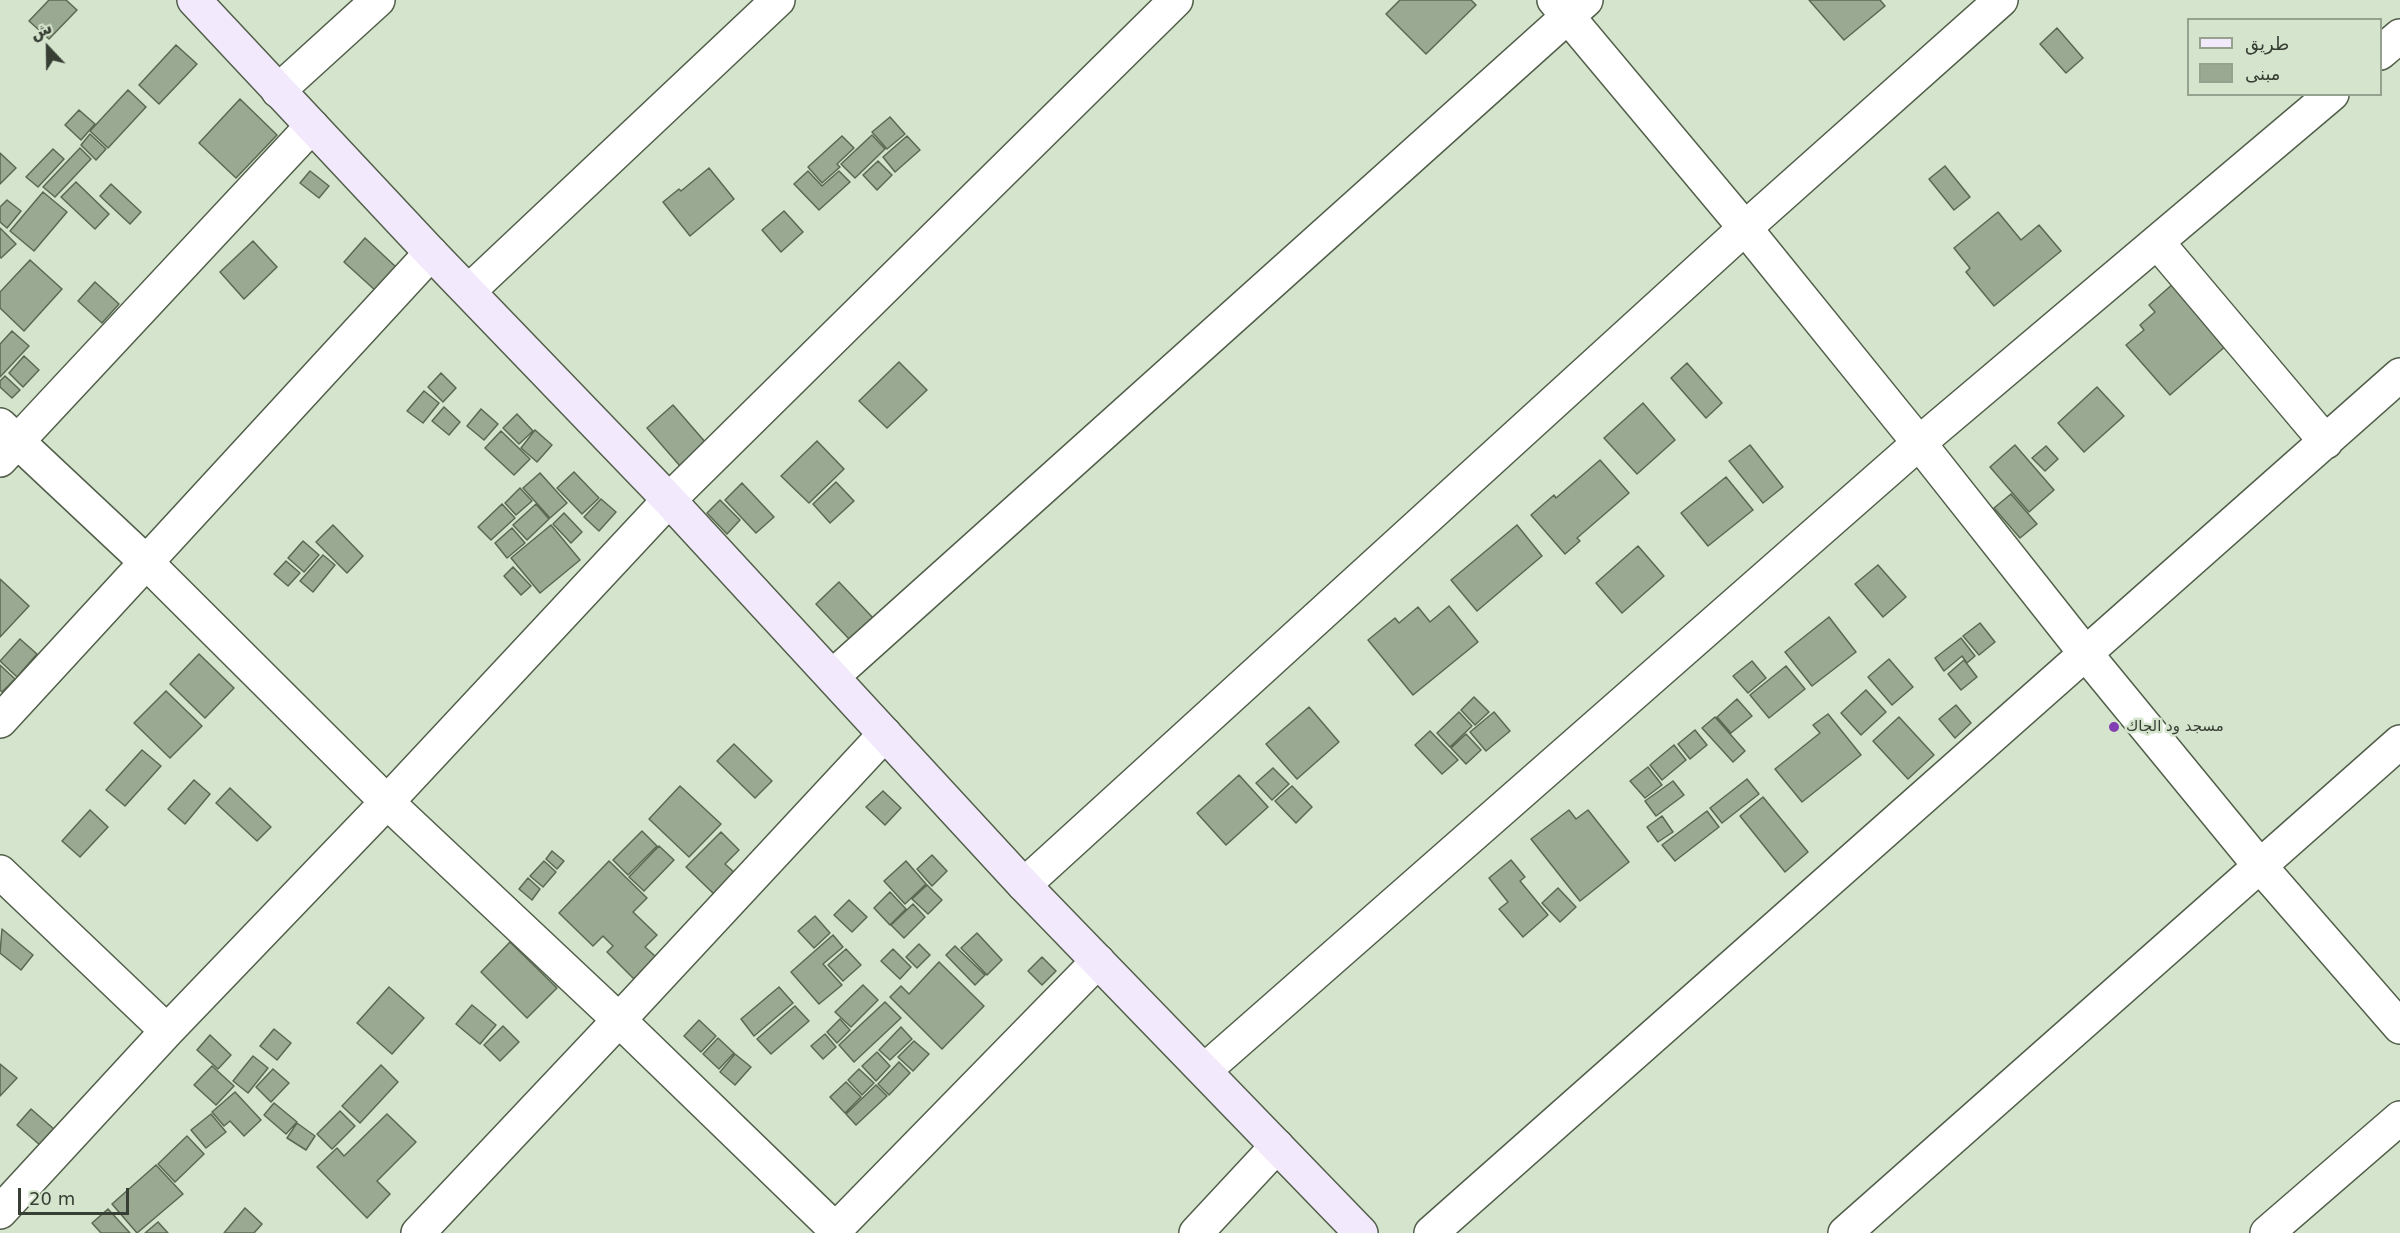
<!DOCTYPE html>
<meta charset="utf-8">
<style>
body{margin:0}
#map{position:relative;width:2400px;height:1233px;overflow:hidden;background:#d5e5cd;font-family:"DejaVu Sans",Vazirmatn,sans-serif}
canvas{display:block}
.legend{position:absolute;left:2187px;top:18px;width:195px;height:78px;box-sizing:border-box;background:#d5e5cd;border:2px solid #96a290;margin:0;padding:8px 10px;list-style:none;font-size:18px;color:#373e34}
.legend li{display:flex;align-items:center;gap:12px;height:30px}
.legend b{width:30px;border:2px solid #96a290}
.north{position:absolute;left:18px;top:18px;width:60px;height:60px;-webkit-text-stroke:4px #d5e5cd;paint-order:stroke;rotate:338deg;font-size:16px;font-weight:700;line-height:24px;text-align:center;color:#373e34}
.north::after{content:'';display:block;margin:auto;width:21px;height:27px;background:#373e34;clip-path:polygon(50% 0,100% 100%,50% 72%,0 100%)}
.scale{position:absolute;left:18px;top:1188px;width:111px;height:27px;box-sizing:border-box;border:3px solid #373e34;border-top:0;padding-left:8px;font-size:18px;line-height:21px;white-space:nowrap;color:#373e34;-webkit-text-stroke:4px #d5e5cd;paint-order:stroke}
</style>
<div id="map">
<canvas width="2400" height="1233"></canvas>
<ul class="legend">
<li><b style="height:8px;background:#f3e9fd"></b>طريق</li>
<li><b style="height:16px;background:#9aa992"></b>مبنى</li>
</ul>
<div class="north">ش</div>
<div class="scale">20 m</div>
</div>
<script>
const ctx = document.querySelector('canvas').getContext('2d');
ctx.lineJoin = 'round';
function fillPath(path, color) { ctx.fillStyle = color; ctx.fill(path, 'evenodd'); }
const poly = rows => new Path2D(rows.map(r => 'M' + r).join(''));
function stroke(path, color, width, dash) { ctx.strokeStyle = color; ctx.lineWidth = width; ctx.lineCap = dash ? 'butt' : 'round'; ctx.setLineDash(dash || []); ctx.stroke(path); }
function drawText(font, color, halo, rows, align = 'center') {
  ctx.font = font + ' "DejaVu Sans",Vazirmatn,sans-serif'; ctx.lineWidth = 5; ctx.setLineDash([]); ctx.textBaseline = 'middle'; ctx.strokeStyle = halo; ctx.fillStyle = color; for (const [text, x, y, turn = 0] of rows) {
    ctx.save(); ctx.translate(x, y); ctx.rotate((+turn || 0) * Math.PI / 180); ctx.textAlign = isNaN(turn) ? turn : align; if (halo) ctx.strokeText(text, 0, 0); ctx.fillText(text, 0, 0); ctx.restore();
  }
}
const building = poly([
 [49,0,66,0,77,10,49,39,29,21,49,0],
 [1400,0,1471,0,1476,5,1426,54,1386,14,1400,0],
 [1809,0,1880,0,1885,6,1844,40,1809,0],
 [2057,28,2083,58,2066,73,2040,44,2057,28],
 [176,45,197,64,159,104,139,85,176,45],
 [128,90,146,107,108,148,90,131,128,90],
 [240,99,277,135,236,178,199,143,240,99],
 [79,110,95,124,81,140,65,125,79,110],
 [890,117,905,134,887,149,872,132,890,117],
 [90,134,106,149,96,160,81,145,90,134],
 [872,135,885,149,855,178,841,164,872,135],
 [842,136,854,148,837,164,840,167,822,183,808,167,842,136],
 [907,136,920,150,895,172,883,157,907,136],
 [80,148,91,159,55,197,43,187,80,148],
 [53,149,64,159,38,187,26,177,53,149],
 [0,153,16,168,0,184,0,153],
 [878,161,892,175,877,190,863,175,878,161],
 [1945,166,1970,197,1954,210,1929,179,1945,166],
 [709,168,734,199,690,236,663,202,679,189,681,191,709,168],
 [310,171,329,186,319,198,300,183,310,171],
 [808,171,822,186,839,171,850,182,819,210,794,184,808,171],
 [76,182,109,214,95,229,61,197,76,182],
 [111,184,141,212,130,224,100,196,111,184],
 [43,192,67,212,34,251,10,231,43,192],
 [7,200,21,211,7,228,0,222,0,207,7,200],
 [784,211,803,232,781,252,762,230,784,211],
 [1998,212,2021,240,2039,225,2061,251,1994,306,1966,272,1970,268,1954,248,1998,212],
 [0,228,16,244,1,258,0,257,0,228],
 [365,238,397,268,376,291,344,262,365,238],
 [253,241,277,267,244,299,220,272,253,241],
 [30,260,62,289,24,331,0,308,0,292,30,260],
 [95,282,119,304,102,323,78,301,95,282],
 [2174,283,2228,344,2170,395,2126,345,2144,330,2140,325,2155,312,2149,305,2174,283],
 [12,331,29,346,0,377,0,344,12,331],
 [24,356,39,370,23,387,9,373,24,356],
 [899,362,927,390,887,428,859,401,899,362],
 [1687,363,1722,403,1706,418,1671,378,1687,363],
 [441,373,456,388,443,402,428,387,441,373],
 [5,376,20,390,12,398,0,387,0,381,5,376],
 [2097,387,2124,416,2084,452,2058,423,2097,387],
 [424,391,439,403,423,423,407,411,424,391],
 [1643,403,1675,440,1637,474,1604,438,1643,403],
 [673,405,706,443,680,466,647,428,673,405],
 [444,407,460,422,449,435,432,421,444,407],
 [481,409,498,424,484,440,467,426,481,409],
 [517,414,533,431,519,444,503,428,517,414],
 [535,430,552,445,537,462,521,448,535,430],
 [501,431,530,459,514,475,485,448,501,431],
 [817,441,844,469,809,503,781,476,817,441],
 [1750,445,1783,487,1763,503,1729,461,1750,445],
 [2015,445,2054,490,2029,512,1990,467,2015,445],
 [2046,446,2058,459,2045,471,2032,458,2046,446],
 [1600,460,1629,493,1577,538,1580,541,1565,554,1531,515,1554,495,1556,498,1600,460],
 [574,472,599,498,582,514,557,488,574,472],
 [540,473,567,503,550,518,523,488,540,473],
 [1726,477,1753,510,1708,546,1681,513,1726,477],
 [836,482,854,501,830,523,813,504,836,482],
 [742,483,774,517,756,533,725,500,742,483],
 [520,488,532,501,516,515,505,503,520,488],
 [2011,494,2037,524,2020,538,1994,508,2011,494],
 [601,499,616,512,599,531,584,517,601,499],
 [720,500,740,520,727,534,707,513,720,500],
 [502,504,515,518,491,540,478,527,502,504],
 [536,504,549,519,527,540,513,525,536,504],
 [564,513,582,532,571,543,553,524,564,513],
 [333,525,363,556,347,573,316,542,333,525],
 [551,525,580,560,540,593,511,558,551,525],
 [1517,525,1542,556,1477,611,1451,580,1517,525],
 [512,528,525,543,507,558,495,543,512,528],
 [303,541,319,555,304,572,288,558,303,541],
 [1638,546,1664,576,1622,613,1596,583,1638,546],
 [323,555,335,565,313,592,300,581,323,555],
 [286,561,300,573,288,586,274,574,286,561],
 [1878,565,1906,597,1883,617,1855,584,1878,565],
 [513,567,531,586,521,595,504,576,513,567],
 [0,579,29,606,0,637,0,579],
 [839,582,874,619,850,640,816,604,839,582],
 [1449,606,1478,642,1413,695,1368,640,1395,618,1399,623,1418,607,1430,622,1449,606],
 [1829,617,1856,652,1812,686,1785,652,1829,617],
 [1980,623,1995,642,1979,655,1963,636,1980,623],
 [1961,638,1975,656,1967,663,1962,656,1944,671,1935,658,1961,638],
 [20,639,37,654,17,677,0,661,20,639],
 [199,654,234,688,205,718,170,684,199,654],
 [1889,659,1913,687,1892,705,1868,677,1889,659],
 [1964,660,1977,677,1961,690,1948,674,1964,660],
 [1752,661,1766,678,1748,693,1733,676,1752,661],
 [0,665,15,679,2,692,0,690,0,665],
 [1786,666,1805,689,1769,718,1750,695,1786,666],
 [1866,690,1886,712,1861,735,1841,713,1866,690],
 [166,691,202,726,170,758,134,723,166,691],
 [1474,697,1489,712,1475,725,1461,710,1474,697],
 [1737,699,1752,716,1731,733,1717,717,1737,699],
 [1956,705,1971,723,1955,738,1939,719,1956,705],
 [1309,707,1339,742,1297,779,1266,744,1309,707],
 [1459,712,1472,726,1450,747,1437,733,1459,712],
 [1494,712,1510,731,1486,751,1470,732,1494,712],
 [1828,714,1861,755,1802,802,1775,769,1820,733,1813,725,1828,714],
 [1715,717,1745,751,1733,762,1702,728,1715,717],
 [1899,717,1934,755,1908,779,1873,741,1899,717],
 [1695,730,1707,745,1690,759,1678,744,1695,730],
 [1430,731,1458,760,1442,774,1415,745,1430,731],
 [1466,734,1481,750,1466,764,1451,748,1466,734],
 [734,744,772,781,755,798,717,761,734,744],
 [1674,745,1686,760,1662,780,1650,765,1674,745],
 [142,750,161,766,125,806,106,790,142,750],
 [1648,767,1662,785,1645,798,1630,781,1648,767],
 [1273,768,1289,784,1272,800,1256,783,1273,768],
 [1239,775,1268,807,1226,845,1197,813,1239,775],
 [1747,779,1759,794,1722,823,1710,808,1747,779],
 [194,780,210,794,185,824,168,809,194,780],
 [1673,781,1684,795,1656,816,1645,801,1673,781],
 [680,786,721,824,689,857,649,819,680,786],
 [1292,786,1312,807,1296,823,1275,801,1292,786],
 [230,788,271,827,257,841,216,803,230,788],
 [883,791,901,808,885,825,866,807,883,791],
 [1763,797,1808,852,1785,872,1740,816,1763,797],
 [90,810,108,827,80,857,62,841,90,810],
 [1569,810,1576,819,1588,810,1629,862,1580,901,1531,839,1569,810],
 [1707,811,1719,827,1675,861,1662,845,1707,811],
 [1662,816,1673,832,1658,842,1647,827,1662,816],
 [642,831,657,846,628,875,613,860,642,831],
 [721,832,739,850,725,864,736,874,715,895,686,867,721,832],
 [659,846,674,860,644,891,629,877,659,846],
 [552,851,564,861,557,869,546,859,552,851],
 [932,855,947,871,932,886,917,869,932,855],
 [1511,860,1525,877,1520,881,1548,915,1523,937,1499,909,1508,902,1489,878,1511,860],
 [544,861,556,872,543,887,530,876,544,861],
 [609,861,647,898,633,912,657,935,645,947,656,957,637,982,607,952,613,946,603,936,593,946,559,913,609,861],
 [906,861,926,884,905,904,884,881,906,861],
 [528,878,540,889,532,900,519,889,528,878],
 [927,885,942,900,928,914,912,899,927,885],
 [1558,888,1576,907,1560,922,1542,903,1558,888],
 [890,892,906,909,890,925,874,908,890,892],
 [849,900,867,917,852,932,834,915,849,900],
 [913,904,925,917,904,938,891,925,913,904],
 [815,916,830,933,814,948,798,931,815,916],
 [2,929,33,955,21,970,0,953,2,929],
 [977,933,1002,960,987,975,961,948,977,933],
 [833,935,843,947,823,964,842,985,819,1004,791,972,833,935],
 [510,942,557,988,527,1018,481,972,510,942],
 [919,944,930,955,917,968,906,957,919,944],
 [955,946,985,975,975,985,946,955,955,946],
 [846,949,861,965,843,981,828,965,846,949],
 [893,949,911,967,900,979,881,961,893,949],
 [1042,957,1056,971,1042,985,1028,971,1042,957],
 [939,962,984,1006,942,1049,890,997,901,986,909,994,939,962],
 [863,985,878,1000,851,1027,835,1012,863,985],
 [389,987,424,1018,392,1054,357,1023,389,987],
 [779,987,793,1003,754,1036,741,1019,779,987],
 [885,1002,901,1018,854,1062,839,1045,885,1002],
 [472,1005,496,1025,480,1044,456,1024,472,1005],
 [795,1006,809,1021,771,1054,757,1039,795,1006],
 [840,1019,850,1030,837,1043,827,1032,840,1019],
 [699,1020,716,1036,701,1052,684,1036,699,1020],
 [503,1026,519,1042,500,1061,484,1045,503,1026],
 [901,1027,912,1039,890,1060,879,1050,901,1027],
 [274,1029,291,1043,277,1060,260,1046,274,1029],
 [825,1034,836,1047,823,1059,811,1046,825,1034],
 [210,1035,231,1055,218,1069,197,1050,210,1035],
 [718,1038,734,1053,719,1069,703,1054,718,1038],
 [914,1041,929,1054,913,1071,898,1057,914,1041],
 [877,1052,890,1066,876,1081,862,1066,877,1052],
 [735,1054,751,1067,735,1085,720,1072,735,1054],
 [253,1056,268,1068,248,1093,233,1081,253,1056],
 [899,1062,910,1073,889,1095,878,1084,899,1062],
 [0,1064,17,1078,0,1096,0,1064],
 [381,1065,398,1082,360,1123,342,1106,381,1065],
 [212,1066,234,1086,216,1105,194,1085,212,1066],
 [273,1069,289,1083,271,1102,256,1087,273,1069],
 [859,1069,874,1083,862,1095,848,1080,859,1069],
 [846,1082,861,1097,845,1113,830,1097,846,1082],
 [876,1085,887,1096,856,1125,846,1114,876,1085],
 [235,1092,261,1120,244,1136,230,1121,224,1126,212,1112,235,1092],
 [274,1103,297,1122,286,1134,264,1115,274,1103],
 [31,1109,55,1130,41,1146,17,1125,31,1109],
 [340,1111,355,1126,332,1149,317,1134,340,1111],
 [211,1114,226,1132,206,1148,191,1130,211,1114],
 [387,1114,416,1142,377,1181,390,1194,367,1218,317,1167,337,1148,344,1156,387,1114],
 [297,1123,315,1136,306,1150,287,1138,297,1123],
 [187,1136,204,1154,175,1182,158,1164,187,1136],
 [156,1165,183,1194,137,1233,112,1204,156,1165],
 [245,1208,262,1224,254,1233,224,1233,245,1208],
 [108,1209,130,1233,101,1233,92,1223,108,1209],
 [158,1222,168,1233,145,1233,158,1222]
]);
fillPath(building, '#9aa992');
stroke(building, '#5b6953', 1.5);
const street = poly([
 [1554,0,1745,228,1919,443,2086,654,2260,866,2400,1027],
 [2380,53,2400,36],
 [278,91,378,0],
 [2158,243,2326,442],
 [469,291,778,0],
 [0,425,145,561,387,802,619,1020,839,1233],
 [0,460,312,126],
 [833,676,1586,0],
 [0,721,431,253],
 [0,872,167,1031],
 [1024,885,1745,228,2001,0],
 [1205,1070,1919,443,2332,94],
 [0,1212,167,1031,387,802,669,500,1176,0],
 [418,1233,619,1020,885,734],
 [832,1233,1098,961],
 [1196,1233,1277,1146],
 [1431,1233,2400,375],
 [1845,1233,2400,742],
 [2267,1233,2400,1118]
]);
const secondary = poly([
 [194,0,431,253,669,500,1024,885,1361,1233]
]);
stroke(street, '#515e49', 36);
stroke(secondary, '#515e49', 36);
stroke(street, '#fff', 33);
stroke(secondary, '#f3e9fd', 33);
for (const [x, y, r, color] of [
 [2114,727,6,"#813fb3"]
]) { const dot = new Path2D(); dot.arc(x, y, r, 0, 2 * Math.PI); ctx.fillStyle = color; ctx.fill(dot); stroke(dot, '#d5e5cd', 2); }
drawText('15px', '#373e34', '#d5e5cd', [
 ["مسجد ود الجاك",2126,727]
], 'left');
</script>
